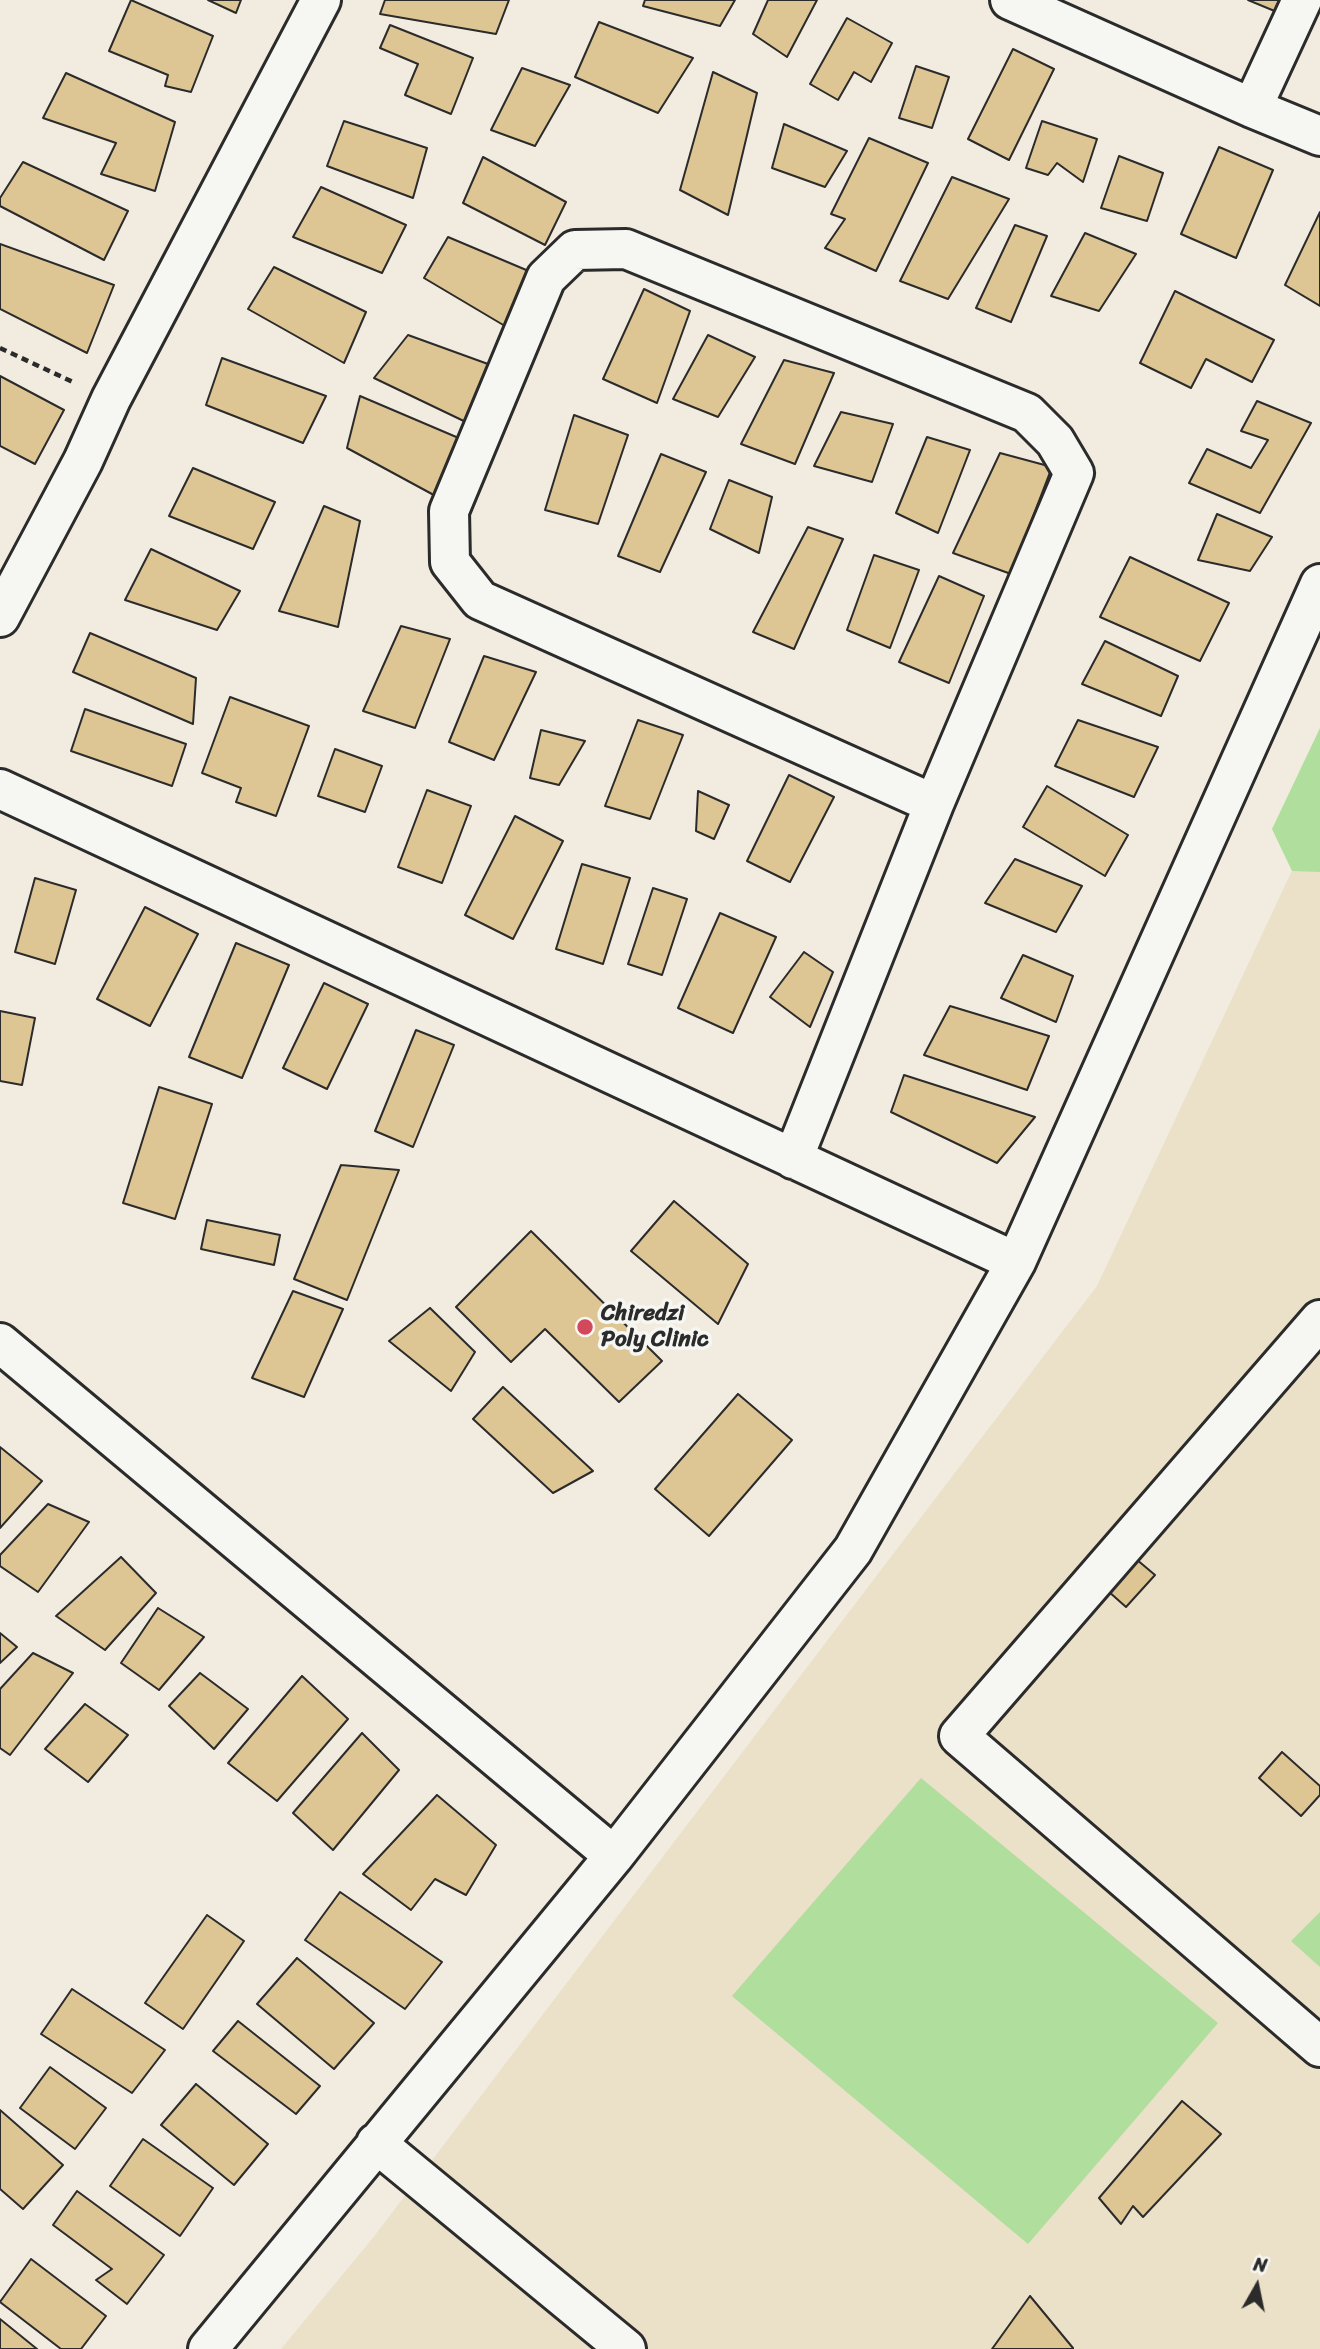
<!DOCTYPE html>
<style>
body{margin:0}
#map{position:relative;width:1320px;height:2349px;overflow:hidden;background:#f1ecdf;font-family:Sriracha,sans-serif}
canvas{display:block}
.north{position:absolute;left:1222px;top:2251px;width:70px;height:70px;-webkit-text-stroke:5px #f6f6f2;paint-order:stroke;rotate:9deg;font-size:19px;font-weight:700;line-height:28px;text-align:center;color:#2b2b2b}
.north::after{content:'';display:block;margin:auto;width:24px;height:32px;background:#2b2b2b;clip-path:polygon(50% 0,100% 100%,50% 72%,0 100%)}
</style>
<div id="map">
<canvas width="1320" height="2349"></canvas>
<div class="north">N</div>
</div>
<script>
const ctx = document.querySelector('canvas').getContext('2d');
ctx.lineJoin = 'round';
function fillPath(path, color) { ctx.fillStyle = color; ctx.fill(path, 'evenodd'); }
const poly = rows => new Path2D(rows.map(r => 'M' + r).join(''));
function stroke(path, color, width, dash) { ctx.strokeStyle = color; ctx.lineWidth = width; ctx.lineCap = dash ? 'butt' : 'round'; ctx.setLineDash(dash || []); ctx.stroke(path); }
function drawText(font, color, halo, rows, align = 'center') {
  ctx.font = font + ' Sriracha,sans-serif'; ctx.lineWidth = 7; ctx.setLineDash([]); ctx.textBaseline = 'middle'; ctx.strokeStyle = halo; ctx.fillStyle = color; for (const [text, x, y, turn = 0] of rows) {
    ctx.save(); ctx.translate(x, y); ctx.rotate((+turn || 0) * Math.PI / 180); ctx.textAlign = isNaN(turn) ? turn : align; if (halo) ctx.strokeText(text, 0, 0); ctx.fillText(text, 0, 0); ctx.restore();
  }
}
fillPath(poly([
 [1320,811,1320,2349,281,2349,372,2239,1097,1286]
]), '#ebe0c8');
fillPath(poly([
 [1320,728,1320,872,1292,871,1272,829],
 [921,1778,1218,2023,1028,2244,732,1996],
 [1320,1912,1320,1967,1291,1941]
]), '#afde9d');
const building = poly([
 [131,0,213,36,191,92,165,86,168,75,109,51,131,0],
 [208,0,241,0,236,13,208,0],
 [385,0,509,0,496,34,380,14,385,0],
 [645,0,735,0,720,26,643,6,645,0],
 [768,0,817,0,787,57,753,34,768,0],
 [1248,0,1282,0,1277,12,1248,0],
 [847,18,892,43,871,82,854,72,838,100,810,84,847,18],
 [599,22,693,58,658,113,575,77,599,22],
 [390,25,473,58,451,114,405,95,418,64,380,48,390,25],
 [1013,49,1054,69,1009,160,968,139,1013,49],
 [916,66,949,77,932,128,899,118,916,66],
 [522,68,570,85,535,146,491,130,522,68],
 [713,72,757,93,728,215,680,190,713,72],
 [66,73,175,122,155,191,101,174,116,143,43,118,66,73],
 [344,121,427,148,413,198,327,166,344,121],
 [1042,121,1097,139,1083,182,1057,163,1048,175,1026,168,1042,121],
 [784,124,847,151,825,187,772,168,784,124],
 [869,138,928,163,876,271,825,248,845,219,831,214,869,138],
 [1219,147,1273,170,1236,258,1181,234,1219,147],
 [1119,156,1163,173,1147,221,1101,208,1119,156],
 [483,157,566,202,545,245,463,203,483,157],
 [23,162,128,211,104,260,0,206,0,198,23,162],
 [952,177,1009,199,948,299,900,281,952,177],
 [321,187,406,225,382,273,293,237,321,187],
 [1320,212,1320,306,1285,285,1320,212],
 [1015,225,1047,236,1011,322,976,308,1015,225],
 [1085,233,1136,254,1099,311,1051,296,1085,233],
 [448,237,531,272,510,329,424,278,448,237],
 [0,244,114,285,87,353,0,309,0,244],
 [274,267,366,312,344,363,248,309,274,267],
 [644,289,690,311,657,403,603,379,644,289],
 [1175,291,1274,340,1252,382,1206,359,1191,388,1140,363,1175,291],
 [408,335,499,368,470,424,374,378,408,335],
 [708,335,755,357,718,417,673,399,708,335],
 [222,358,326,396,303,443,206,405,222,358],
 [784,360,834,373,795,464,741,444,784,360],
 [0,376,64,410,35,464,0,446,0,376],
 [360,396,461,439,443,500,347,448,360,396],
 [1257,401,1311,423,1260,513,1189,483,1207,449,1251,468,1268,440,1241,431,1257,401],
 [841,412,893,424,872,482,814,466,841,412],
 [574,415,628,435,598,524,545,510,574,415],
 [927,437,970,450,938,533,896,513,927,437],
 [1000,453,1052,467,1011,574,953,553,1000,453],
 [661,454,706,472,660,572,618,556,661,454],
 [193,468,275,502,253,549,169,516,193,468],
 [729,480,772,497,759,553,710,529,729,480],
 [324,506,360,521,338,627,279,611,324,506],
 [1217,514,1272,537,1250,571,1198,560,1217,514],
 [808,527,843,539,794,649,753,632,808,527],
 [151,549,240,591,217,630,125,600,151,549],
 [874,555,919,570,890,648,847,630,874,555],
 [1130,557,1229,603,1200,661,1100,617,1130,557],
 [939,576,984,596,949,683,899,662,939,576],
 [401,626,450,639,415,728,363,711,401,626],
 [90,633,196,678,193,724,73,672,90,633],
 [1105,641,1178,676,1161,716,1082,684,1105,641],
 [484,656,536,672,494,760,449,742,484,656],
 [230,697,309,726,276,816,236,802,241,788,202,773,230,697],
 [85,709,186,744,172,786,71,751,85,709],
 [638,720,683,735,650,819,605,806,638,720],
 [1078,720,1158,747,1134,797,1055,766,1078,720],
 [541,730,585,741,559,785,530,778,541,730],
 [335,749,382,766,365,812,318,796,335,749],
 [789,775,834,797,790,882,747,861,789,775],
 [1047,786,1128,835,1105,876,1023,827,1047,786],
 [427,790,471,806,442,883,398,867,427,790],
 [698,791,729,805,714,839,696,831,698,791],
 [515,816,563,841,513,939,465,915,515,816],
 [1015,859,1082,886,1056,932,985,903,1015,859],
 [582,864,630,878,603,964,556,949,582,864],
 [35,878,76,890,55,964,15,952,35,878],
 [653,888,687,899,662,975,628,964,653,888],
 [145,907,198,934,150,1026,97,999,145,907],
 [720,913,776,937,733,1033,678,1008,720,913],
 [236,943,289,965,242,1078,189,1057,236,943],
 [804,952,833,972,810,1027,770,997,804,952],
 [1023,955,1073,976,1056,1022,1001,998,1023,955],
 [324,983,368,1004,327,1089,283,1068,324,983],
 [950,1006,1049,1036,1027,1090,924,1055,950,1006],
 [0,1011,35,1018,22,1085,0,1081,0,1011],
 [416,1030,454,1045,413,1147,375,1131,416,1030],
 [904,1075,1035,1117,997,1163,891,1112,904,1075],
 [159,1087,212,1104,175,1219,123,1203,159,1087],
 [341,1165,399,1170,347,1300,294,1279,341,1165],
 [674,1201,748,1264,718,1324,631,1251,674,1201],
 [207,1220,280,1235,274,1265,201,1249,207,1220],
 [531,1231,662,1361,619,1402,545,1329,511,1362,456,1307,531,1231],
 [293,1291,343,1309,304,1397,252,1378,293,1291],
 [430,1308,475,1352,451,1391,389,1341,430,1308],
 [503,1387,593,1471,553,1493,473,1419,503,1387],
 [738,1394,792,1440,709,1536,655,1489,738,1394],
 [0,1447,42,1481,0,1528,0,1447],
 [48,1504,89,1522,38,1592,0,1566,0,1555,48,1504],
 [121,1557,156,1593,105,1650,56,1616,121,1557],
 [1136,1559,1155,1575,1126,1607,1108,1591,1136,1559],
 [158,1608,204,1637,159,1690,121,1663,158,1608],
 [0,1633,17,1647,0,1663,0,1633],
 [33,1653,73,1673,10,1755,0,1748,0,1689,33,1653],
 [200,1673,248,1709,214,1749,169,1706,200,1673],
 [302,1676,348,1719,277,1801,228,1763,302,1676],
 [85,1704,128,1735,88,1782,45,1749,85,1704],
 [362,1733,399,1770,333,1850,293,1813,362,1733],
 [1282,1752,1320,1786,1320,1795,1301,1816,1259,1778,1282,1752],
 [437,1795,496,1845,466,1895,435,1879,411,1910,363,1874,437,1795],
 [340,1892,442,1962,405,2009,305,1940,340,1892],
 [207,1915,244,1941,183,2029,145,2003,207,1915],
 [297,1958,374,2023,334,2069,257,2004,297,1958],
 [72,1989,165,2050,132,2093,41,2034,72,1989],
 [238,2021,320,2086,296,2114,213,2051,238,2021],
 [50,2067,106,2108,75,2149,20,2108,50,2067],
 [196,2084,268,2144,234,2185,161,2125,196,2084],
 [1182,2101,1221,2134,1143,2217,1133,2206,1121,2224,1099,2198,1182,2101],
 [0,2110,63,2165,23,2209,0,2189,0,2110],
 [143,2139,213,2188,180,2236,110,2186,143,2139],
 [77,2191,164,2255,127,2304,96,2280,112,2269,53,2225,77,2191],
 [31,2259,106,2316,81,2349,61,2349,0,2302,31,2259],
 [1030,2296,1073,2348,1073,2349,992,2349,1030,2296],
 [0,2319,37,2349,0,2349,0,2319]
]);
fillPath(building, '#dec594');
stroke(building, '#2b2b2b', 2);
const minor = poly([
 [1010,0,1252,108,1320,136],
 [1252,108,1302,0],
 [0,617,83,461,111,399,321,0],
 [0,789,1016,1262],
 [793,1159,934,804,1074,473,1055,441,1027,413,626,249,575,250,546,278,449,511,450,562,480,600,934,804],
 [1320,1320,959,1736,1320,2047],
 [0,1343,614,1856],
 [376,2143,626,2349],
 [208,2349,614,1856,853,1550,1016,1262,1320,584]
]);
stroke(minor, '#2b2b2b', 44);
stroke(poly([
 [0,348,75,383]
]), '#2b2b2b', 4.5, [7, 5]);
stroke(minor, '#f6f6f2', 38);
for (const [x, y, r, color] of [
 [585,1327,9,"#d1495b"]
]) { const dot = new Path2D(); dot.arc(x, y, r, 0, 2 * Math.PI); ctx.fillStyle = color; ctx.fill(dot); stroke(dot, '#f6f6f2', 2.5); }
drawText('bold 23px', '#2b2b2b', '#f6f6f2', [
 ["Chiredzi",601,1314],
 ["Poly Clinic",601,1340]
], 'left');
</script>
